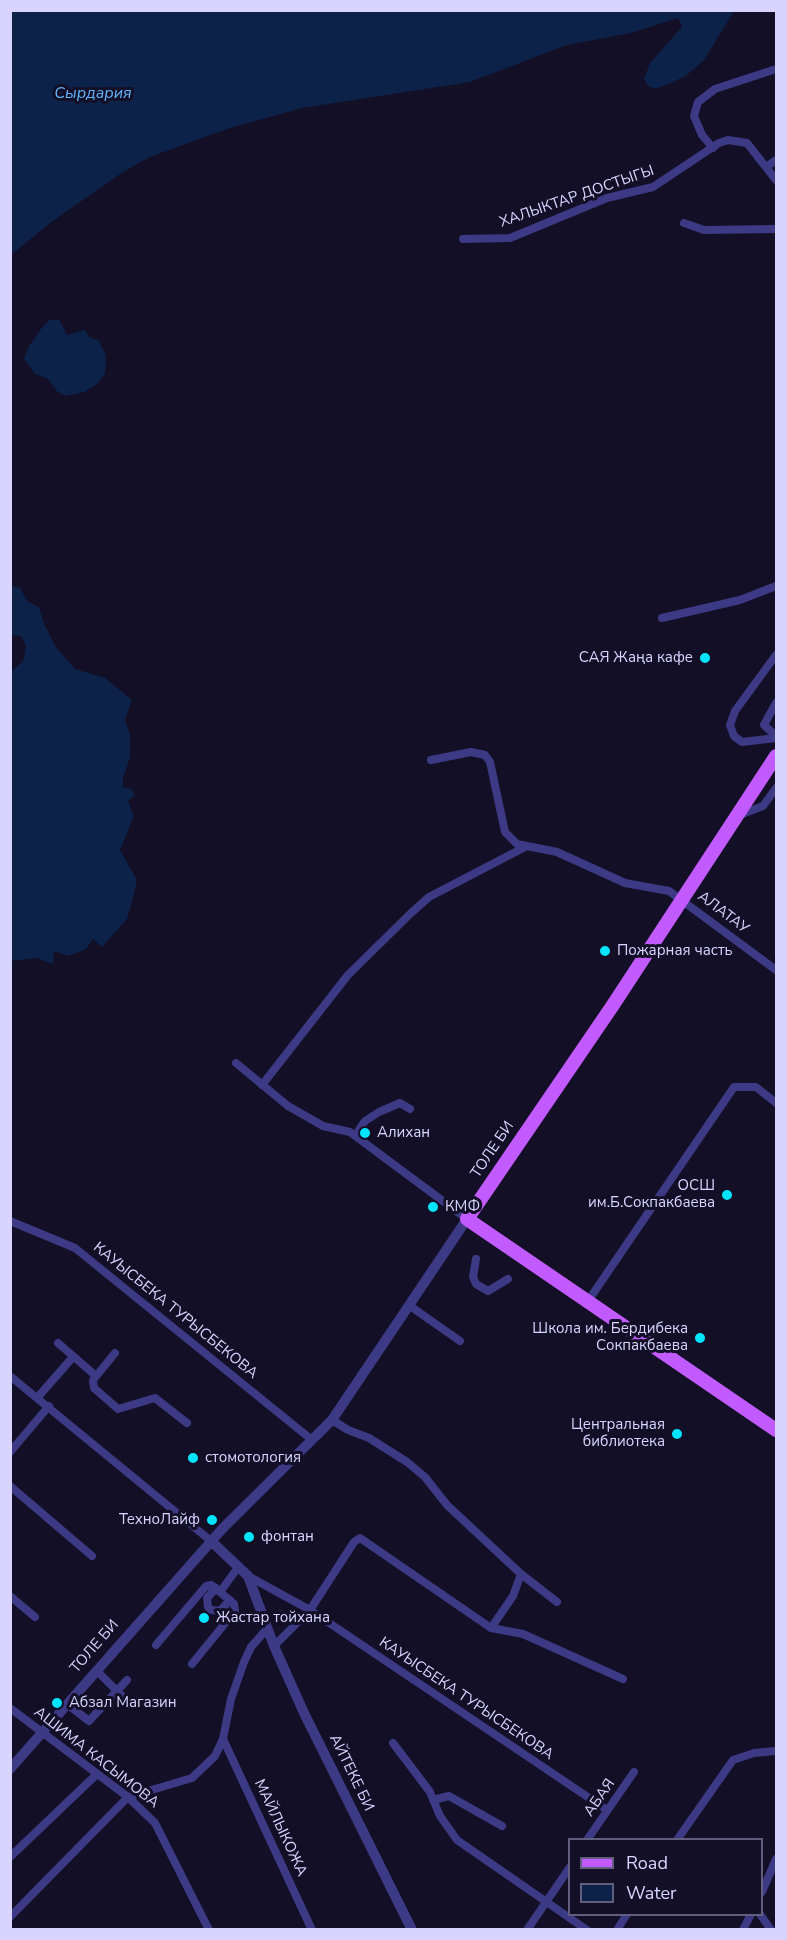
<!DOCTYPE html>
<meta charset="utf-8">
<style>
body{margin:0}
#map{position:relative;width:787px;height:1940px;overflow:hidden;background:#130f26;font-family:"Nunito Sans",sans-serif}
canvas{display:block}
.frame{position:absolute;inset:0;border:12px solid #d9d4ff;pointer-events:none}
.legend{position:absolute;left:568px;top:1838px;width:195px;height:78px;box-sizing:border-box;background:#130f26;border:2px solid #625e7d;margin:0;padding:8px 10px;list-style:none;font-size:18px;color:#d9d4ff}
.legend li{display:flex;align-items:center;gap:12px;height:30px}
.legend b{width:30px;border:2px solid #625e7d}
</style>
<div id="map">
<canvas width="787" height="1940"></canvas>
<div class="frame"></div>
<ul class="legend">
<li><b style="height:8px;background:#c25bff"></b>Road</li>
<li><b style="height:16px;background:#0c2248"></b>Water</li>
</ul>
</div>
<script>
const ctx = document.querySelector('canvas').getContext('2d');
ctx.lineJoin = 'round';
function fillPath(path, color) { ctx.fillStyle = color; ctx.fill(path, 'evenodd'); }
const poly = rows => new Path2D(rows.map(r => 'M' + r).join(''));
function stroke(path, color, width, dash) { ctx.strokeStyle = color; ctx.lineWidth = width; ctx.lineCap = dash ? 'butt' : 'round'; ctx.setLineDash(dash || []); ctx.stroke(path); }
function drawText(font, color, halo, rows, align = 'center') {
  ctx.font = font + ' "Nunito Sans",sans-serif'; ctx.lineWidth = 6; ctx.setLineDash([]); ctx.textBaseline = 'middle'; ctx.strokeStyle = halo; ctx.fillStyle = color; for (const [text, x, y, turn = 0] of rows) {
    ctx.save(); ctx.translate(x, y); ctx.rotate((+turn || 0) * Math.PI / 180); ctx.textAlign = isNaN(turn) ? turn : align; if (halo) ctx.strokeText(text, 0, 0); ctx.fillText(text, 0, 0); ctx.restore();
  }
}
fillPath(poly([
 '274 1617a7 7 0 1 1 14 0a7 7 0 1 1-14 0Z'
]), '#12302f');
fillPath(poly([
 [11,10,734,10,734,11,704,60,686,76,656,89,648,86,644,79,650,63,682,27,678,18,631,33,567,45,470,82,302,108,227,129,150,157,123,172,50,223,11,255],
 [59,319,67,335,85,330,89,337,99,341,106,356,105,373,98,383,85,392,65,396,57,391,48,379,35,374,24,359,29,346,41,329,49,320],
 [11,586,20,588,27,601,39,607,44,624,56,647,75,669,105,678,132,700,125,720,130,735,130,757,123,778,123,787,131,789,135,795,128,801,134,816,120,850,137,880,132,902,127,919,102,947,93,939,86,949,69,956,54,951,53,964,36,958,11,961,11,672,23,661,26,646,21,636,11,635]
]), '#0c2248');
stroke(poly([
 [713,148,702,135,694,116,698,102,715,89,776,69],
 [766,167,776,160],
 [684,223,704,230,776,229],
 [463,239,510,238,607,198,653,187,719,143,728,140,747,143,776,180],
 [662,618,740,600,776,586],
 [776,655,735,711,730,725,734,736,742,742,776,738],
 [776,703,764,725,776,736],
 [431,760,471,752,485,755,490,762,505,832,517,844,527,846],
 [737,816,763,806,776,788],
 [236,1063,288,1106,323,1126,350,1132,467,1219],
 [262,1085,348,975,410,914,429,897,527,846,557,852,625,883,669,891,776,970],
 [355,1136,365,1121,379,1112,400,1103,410,1109],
 [10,1221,75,1248,312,1440],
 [476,1259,473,1277,476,1284,488,1291,508,1279],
 [588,1301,734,1087,756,1087,776,1103],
 [410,1306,460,1341],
 [58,1343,96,1376],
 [115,1353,93,1380,94,1388,118,1409,155,1398,187,1423],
 [10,1376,211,1541],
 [37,1398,73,1357],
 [332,1420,348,1430,369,1438,407,1462,425,1477,447,1505,521,1574,557,1602],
 [10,1452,49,1406],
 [10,1486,92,1556],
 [248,1576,310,1610,607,1810],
 [216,1588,207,1598,208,1607,211,1610,220,1611,230,1600],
 [10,1596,35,1617],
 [491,1628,513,1596,521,1574],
 [156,1645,206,1586,211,1585,220,1592],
 [274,1646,310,1610,354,1542,360,1538,491,1628,523,1634,623,1679],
 [192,1664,235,1611,234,1604,220,1592,239,1566],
 [96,1670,122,1696],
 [67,1704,89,1721,127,1680],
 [10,1708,128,1797,155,1823,209,1930],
 [223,1739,312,1930],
 [393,1743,430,1792,440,1816,457,1840,587,1930],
 [128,1797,192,1778,215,1756,223,1739,231,1699,244,1662,251,1647,267,1629],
 [433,1800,449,1796,502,1826],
 [587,1840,634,1772],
 [677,1840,733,1760,754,1753,776,1751],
 [10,1857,97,1774],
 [762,1892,776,1859],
 [760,1914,771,1930],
 [10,1917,128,1797],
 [527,1930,570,1867],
 [617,1930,627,1914],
 [743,1930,751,1914]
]), '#3d3a85', 8);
stroke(poly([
 [211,1541,248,1576,274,1646,304,1713,412,1930],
 [10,1769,223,1528,332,1420,467,1219]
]), '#3d3a85', 10);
stroke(poly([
 [776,756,613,1005,467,1219,776,1430]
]), '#c25bff', 14);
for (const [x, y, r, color] of [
 [705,658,6,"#00e5ff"],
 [605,951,6,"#00e5ff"],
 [365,1133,6,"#00e5ff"],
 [727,1195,6,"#00e5ff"],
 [433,1207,6,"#00e5ff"],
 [700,1338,6,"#00e5ff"],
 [677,1434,6,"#00e5ff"],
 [193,1458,6,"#00e5ff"],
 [212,1520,6,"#00e5ff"],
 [249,1537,6,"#00e5ff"],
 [204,1618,6,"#00e5ff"],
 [57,1703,6,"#00e5ff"]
]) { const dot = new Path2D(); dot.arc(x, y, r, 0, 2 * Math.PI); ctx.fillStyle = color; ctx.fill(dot); stroke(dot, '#130f26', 2); }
drawText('15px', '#d9d4ff', '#130f26', [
 ["ХАЛЫКТАР ДОСТЫГЫ",577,197,-19],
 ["АЛАТАУ",723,913,37],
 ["ТОЛЕ БИ",493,1150,-56],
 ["КАУЫСБЕКА ТУРЫСБЕКОВА",175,1311,39],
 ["ТОЛЕ БИ",95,1647,-49],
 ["КАУЫСБЕКА ТУРЫСБЕКОВА",466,1699,34],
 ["АШИМА КАСЫМОВА",96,1758,38],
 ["АЙТЕКЕ БИ",351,1773,64],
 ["АБАЯ",600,1798,-55],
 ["МАЙЛЫКОЖА",280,1828,65]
]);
drawText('15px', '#d9d4ff', '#130f26', [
 ["САЯ Жаңа кафе",693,658,"right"],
 ["Пожарная часть",617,951],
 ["Алихан",377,1133],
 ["ОСШ",715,1186,"right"],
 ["им.Б.Сокпакбаева",715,1203,"right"],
 ["КМФ",445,1207],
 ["Школа им. Бердибека",688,1329,"right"],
 ["Сокпакбаева",688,1346,"right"],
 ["Центральная",665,1425,"right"],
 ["библиотека",665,1442,"right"],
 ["стомотология",205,1458],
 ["ТехноЛайф",200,1520,"right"],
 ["фонтан",261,1537],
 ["Жастар тойхана",216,1618],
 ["Абзал Магазин",69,1703]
], 'left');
drawText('italic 16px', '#62b6ff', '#130f26', [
 ["Сырдария",93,94]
]);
</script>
